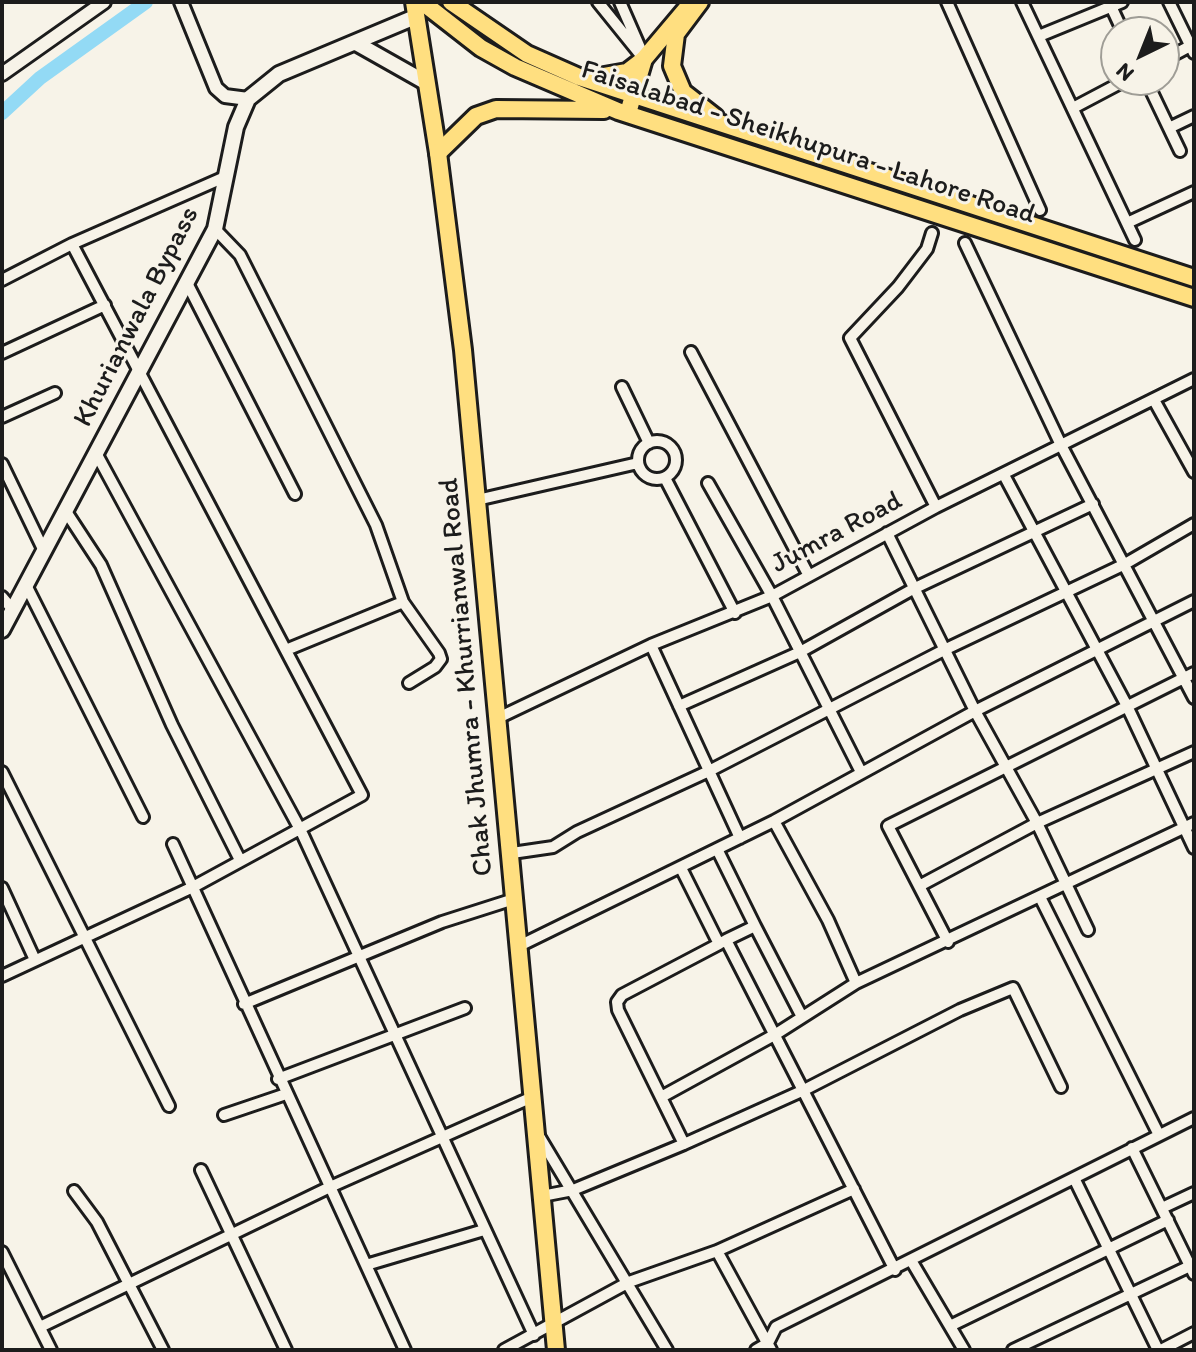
<!DOCTYPE html>
<style>
body{margin:0}
#map{position:relative;width:1196px;height:1352px;overflow:hidden;background:#f7f3e8;font-family:Itim,sans-serif}
canvas{display:block}
.frame{position:absolute;inset:0;border:4px solid #1c1c1c;pointer-events:none}
.north{position:absolute;left:1100px;top:16px;width:80px;height:80px;box-sizing:border-box;background:#f7f3e8;border:2px solid #9f9d96;border-radius:50%;rotate:223deg;font-size:22px;font-weight:700;line-height:32px;text-align:center;color:#1c1c1c}
.north::after{content:'';display:block;margin:auto;width:28px;height:36px;background:#1c1c1c;clip-path:polygon(50% 0,100% 100%,50% 72%,0 100%)}
</style>
<div id="map">
<canvas width="1196" height="1352"></canvas>
<div class="frame"></div>
<div class="north">N</div>
</div>
<script>
const ctx = document.querySelector('canvas').getContext('2d');
ctx.lineJoin = 'round';
const poly = rows => new Path2D(rows.map(r => 'M' + r).join(''));
function stroke(path, color, width, dash) { ctx.strokeStyle = color; ctx.lineWidth = width; ctx.lineCap = dash ? 'butt' : 'round'; ctx.setLineDash(dash || []); ctx.stroke(path); }
function drawText(font, color, halo, rows, align = 'center') {
  ctx.font = font + ' Itim,sans-serif'; ctx.lineWidth = 6; ctx.setLineDash([]); ctx.textBaseline = 'middle'; ctx.strokeStyle = halo; ctx.fillStyle = color; for (const [text, x, y, turn = 0] of rows) {
    ctx.save(); ctx.translate(x, y); ctx.rotate((+turn || 0) * Math.PI / 180); ctx.textAlign = isNaN(turn) ? turn : align; if (halo) ctx.strokeText(text, 0, 0); ctx.fillText(text, 0, 0); ctx.restore();
  }
}
stroke(poly([
 [2,113,40,78,146,2]
]), '#93daf5', 14);
const minor = poly([
 [598,2,644,59],
 [620,2,641,50],
 [947,2,1040,210],
 [1022,2,1135,240],
 [1109,2,1123,32],
 [1169,2,1194,53],
 [1039,36,1122,2],
 [1164,60,1194,44],
 [1146,80,1180,151],
 [1073,108,1126,80],
 [1169,128,1194,116],
 [1127,223,1194,192],
 [215,229,240,255,376,525,403,602,439,653,441,659,435,667,409,683],
 [932,233,927,249,898,287,850,338,936,507],
 [965,243,1061,445,1194,698],
 [2,280,72,244,227,176],
 [187,283,295,494],
 [691,352,809,576],
 [2,353,105,305],
 [622,387,649,443],
 [1154,400,1194,472],
 [2,417,55,393],
 '638 460a19 19 0 1 1 38 0a19 19 0 1 1-38 0Z',
 [96,453,301,831,534,1335],
 [2,464,44,551],
 [1004,475,1127,706,1194,848],
 [665,478,735,613],
 [708,483,772,596,861,772],
 [477,500,638,463],
 [65,510,101,565,172,725,240,860],
 [887,533,975,711,1037,823,1088,930],
 [26,585,143,817],
 [2,597,13,610],
 [651,645,740,838],
 [286,650,403,602],
 [679,706,800,652,913,589,1093,504],
 [498,718,651,645,772,596,936,507,1194,379],
 [2,772,169,1106],
 [774,821,828,920,856,983],
 [173,844,405,1350],
 [717,849,755,926,726,940],
 [512,853,553,847,577,832,709,771,944,650,1125,564,1194,524],
 [681,868,719,944,726,940,895,1270],
 [921,885,1037,823,1194,752],
 [2,888,35,960],
 [1040,897,1159,1135],
 [755,926,801,1015],
 [948,942,888,826,1194,673],
 [517,947,774,821,975,711,1194,601],
 [2,976,193,887,362,795,72,244],
 [244,1004,442,922,514,899],
 [278,1079,465,1008],
 [663,1096,776,1034,856,983,1194,823],
 [224,1115,286,1094],
 [539,1136,667,1350],
 [684,1144,618,1010,617,1002,622,995,719,944],
 [1132,1148,1194,1274],
 [201,1170,286,1350],
 [1074,1178,1158,1350],
 [74,1191,97,1222,163,1350],
 [542,1196,573,1190,684,1144,804,1090,960,1010,1013,988,1061,1087],
 [1162,1208,1194,1193],
 [717,1251,771,1350],
 [2,1252,51,1350],
 [912,1262,964,1350],
 [366,1265,484,1230],
 [950,1326,1168,1220],
 [40,1327,330,1187,530,1098],
 [504,1350,629,1282,717,1251,854,1189],
 [756,1350,768,1343,776,1327,1194,1118],
 [1013,1350,1190,1266],
 [1161,1350,1194,1333]
]);
const tertiary = poly([
 [181,2,216,88,225,96,248,99],
 [2,74,104,2]
]);
const secondary = poly([
 [356,43,425,82],
 [2,630,215,229,236,127,248,99,279,74,415,17]
]);
const primary = poly([
 [414,2,438,153,463,350,556,1350],
 [628,113,644,59,692,2]
]);
const trunk = poly([
 [422,2,481,48,515,67,618,111,1194,298],
 [451,2,527,54,579,77,1194,278],
 [700,2,676,34,672,66,683,92,715,117],
 [593,78,627,72,644,59],
 [438,153,476,116,496,109,604,110]
]);
stroke(minor, '#1c1c1c', 16);
stroke(tertiary, '#1c1c1c', 18);
stroke(secondary, '#1c1c1c', 20);
stroke(primary, '#1c1c1c', 22);
stroke(trunk, '#1c1c1c', 22);
stroke(minor, '#f7f3e8', 10);
stroke(tertiary, '#f7f3e8', 12);
stroke(secondary, '#f7f3e8', 14);
stroke(primary, '#ffdf80', 16);
stroke(trunk, '#ffdf80', 16);
drawText('28px', '#1c1c1c', '#f7f3e8', [
 ["Faisalabad - Sheikhupura - Lahore Road",808,143,18],
 ["Khurianwala Bypass",137,317,-63],
 ["Jumra Road",837,533,-28],
 ["Chak Jhumra - Khurrianwal Road",467,677,-95]
]);
</script>
